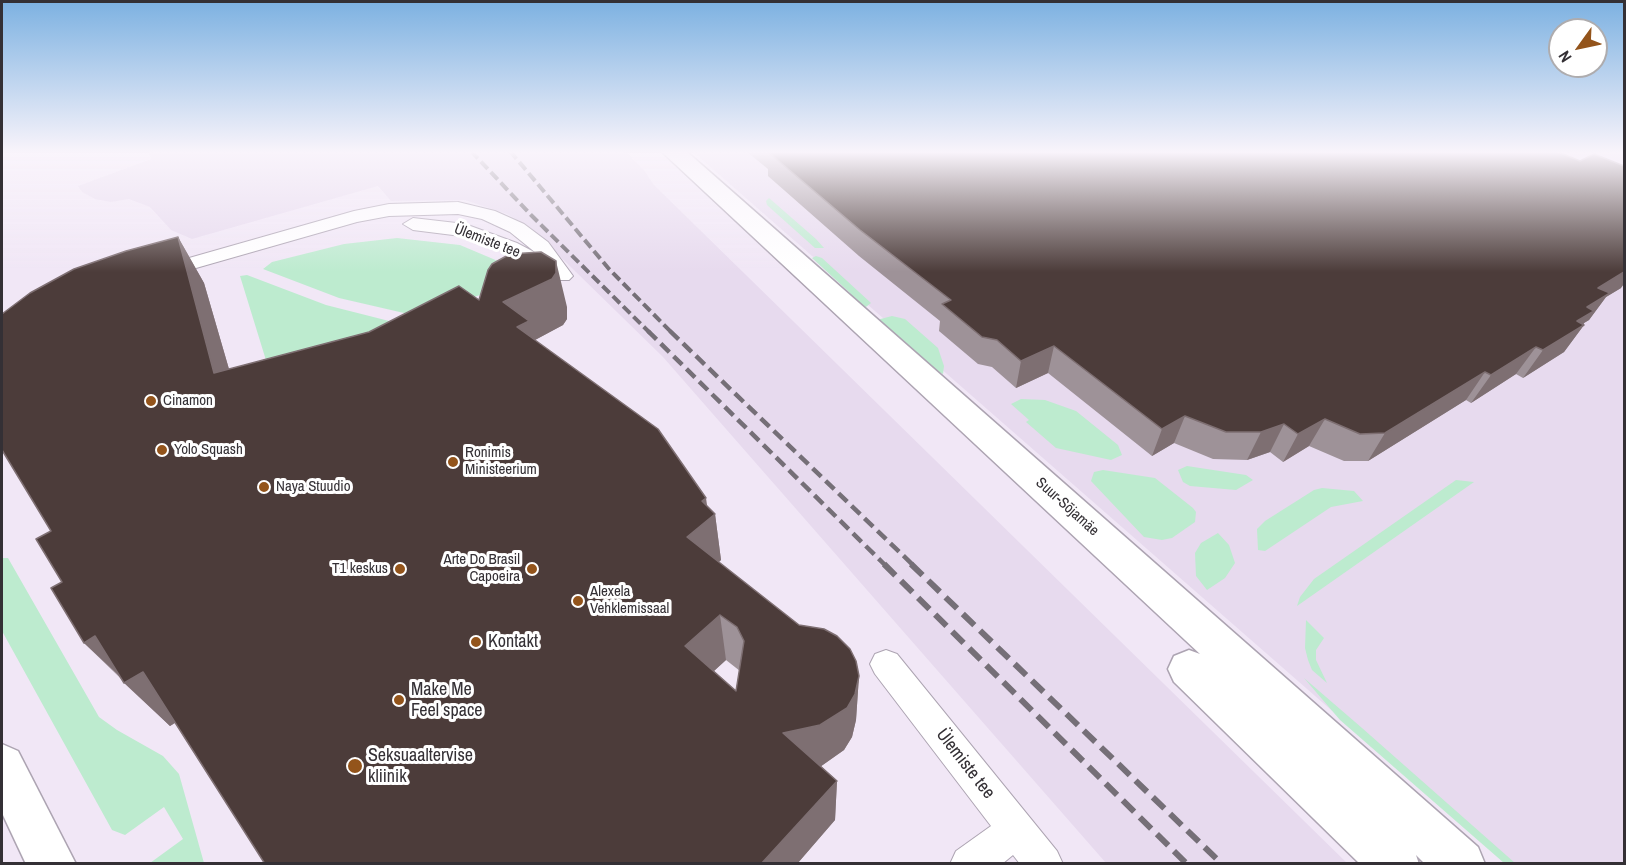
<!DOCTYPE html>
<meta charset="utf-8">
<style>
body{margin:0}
#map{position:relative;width:1626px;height:865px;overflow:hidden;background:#f1e7f6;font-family:"Archivo Narrow",sans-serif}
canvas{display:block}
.frame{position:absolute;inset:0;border:3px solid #343035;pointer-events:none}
.north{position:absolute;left:1548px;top:18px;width:60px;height:60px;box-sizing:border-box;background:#fff;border:2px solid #aeacae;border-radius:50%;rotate:237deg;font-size:16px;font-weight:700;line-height:24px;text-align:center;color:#343035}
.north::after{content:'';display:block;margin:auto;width:21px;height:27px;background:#93541b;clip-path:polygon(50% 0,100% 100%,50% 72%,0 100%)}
</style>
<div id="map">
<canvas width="1626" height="865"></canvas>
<div class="frame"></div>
<div class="north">N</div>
</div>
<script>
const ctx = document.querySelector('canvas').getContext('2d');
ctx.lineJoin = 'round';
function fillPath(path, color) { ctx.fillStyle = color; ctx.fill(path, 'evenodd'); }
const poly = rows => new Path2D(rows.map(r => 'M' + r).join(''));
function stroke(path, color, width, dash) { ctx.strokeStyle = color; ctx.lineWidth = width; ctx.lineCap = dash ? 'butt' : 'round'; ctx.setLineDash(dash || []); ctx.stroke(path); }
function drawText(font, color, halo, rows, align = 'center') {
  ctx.font = font + ' "Archivo Narrow",sans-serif'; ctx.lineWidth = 6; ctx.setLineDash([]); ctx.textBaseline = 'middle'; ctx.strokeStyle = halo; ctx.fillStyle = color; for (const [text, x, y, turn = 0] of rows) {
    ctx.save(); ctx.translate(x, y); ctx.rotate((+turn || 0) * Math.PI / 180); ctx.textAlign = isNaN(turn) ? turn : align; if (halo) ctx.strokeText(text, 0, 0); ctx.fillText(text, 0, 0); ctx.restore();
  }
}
fillPath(poly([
 [149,151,625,151,644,170,654,185,1347,863,1106,863,663,357,532,229,507,214,465,200,391,201,378,186,192,239,171,230,150,207,129,199,111,202,95,199,82,192,78,186,151,159],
 [692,151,1624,151,1624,863,1506,863]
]), '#e7daee');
fillPath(poly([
 [769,198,816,239,824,248,815,248,767,205,766,201],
 [397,238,460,245,505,264,528,279,417,316,339,298,263,269,272,262,344,244],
 [816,256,822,258,871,303,862,310,849,292,812,258],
 [247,275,326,305,397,323,269,370,240,276],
 [892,316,905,319,938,348,944,366,943,374,927,366,873,321],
 [1021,399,1045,400,1076,411,1118,445,1122,455,1111,460,1056,448,1026,422,1029,420,1011,404],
 [1187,466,1246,475,1253,480,1236,490,1190,486,1183,482,1178,470],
 [1103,470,1155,478,1193,508,1196,512,1195,522,1172,538,1162,540,1144,537,1091,481,1094,472],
 [1456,480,1474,482,1297,606,1300,597,1314,579],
 [1322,488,1354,491,1363,501,1331,507,1265,551,1258,550,1257,529,1265,521,1314,490],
 [1218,533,1229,545,1235,563,1225,578,1207,590,1196,576,1195,553,1201,543],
 [2,558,8,558,99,717,117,730,163,756,179,774,204,863,150,863,183,839,164,807,125,835,112,830,2,631],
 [1306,620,1324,638,1316,650,1316,660,1327,683,1312,670,1308,660,1305,648],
 [1304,678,1362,728,1515,863,1504,863,1340,720]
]), '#bdebcf');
const minor = poly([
 [458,202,495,211,524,224,548,242,573,276,569,280,555,280,551,276,543,274,503,251,461,236,413,230,403,224,413,218,465,224,517,243,536,253,510,232,482,219,458,214,389,216,357,222,161,278,154,276,151,272,154,268,354,211,389,204,458,202],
 [886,650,897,654,1057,851,1063,864,1020,864,1013,855,1002,864,950,864,956,851,991,826,875,674,870,664,875,654,886,650]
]);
const secondary = poly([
 [661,151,686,151,1478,847,1485,864,1425,864,1416,855,1419,864,1360,864,1174,682,1168,669,1174,656,1189,650,1200,654,661,151]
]);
const trunk = poly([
 [2,744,18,751,76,864,26,864,2,813,2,744]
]);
stroke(minor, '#ada4b2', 2);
stroke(secondary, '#ada4b2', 3);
stroke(trunk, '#ada4b2', 3);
fillPath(minor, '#fff');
fillPath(secondary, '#fff');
fillPath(trunk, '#fff');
stroke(poly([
 [471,151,531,215,650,333],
 [510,151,609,269,672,333]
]), '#756f77', 4, [10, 4.5]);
stroke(poly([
 [648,331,885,565],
 [670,331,913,565]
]), '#756f77', 4.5, [12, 6]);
stroke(poly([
 [884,564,1187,864],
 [911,564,1222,864]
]), '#756f77', 6, [16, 8]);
fillPath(poly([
 [746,151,1556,151,1621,288,1606,297,1589,320,1584,323,1584,325,1564,352,1523,378,1516,374,1471,403,1466,400,1368,461,1344,461,1309,446,1283,462,1270,452,1247,460,1213,459,1174,443,1152,456,1048,373,1016,388,992,367,978,364,939,331,940,321,859,256,768,176,768,169],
 [178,237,204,283,229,369,369,332,479,300,567,307,567,319,563,325,535,340,715,514,721,560,719,562,859,676,856,720,852,737,844,750,821,766,837,781,835,820,797,864,265,864,175,723,170,726,84,643,62,582,51,531],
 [726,660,740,671,736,691,714,671]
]), '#9e9298');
fillPath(poly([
 [178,237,204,283,244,421,214,373],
 [556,261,567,307,567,319,563,325,535,340,531,374,503,302],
 [1624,272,1624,284,1621,288,1606,297,1589,320,1584,323,1582,326,1584,325,1564,352,1523,378,1543,350,1598,288],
 [1054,346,1048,373,1016,388,1021,361],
 [1536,347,1516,374,1471,403,1491,375],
 [1485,372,1466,400,1368,461,1385,433],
 [1185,416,1174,443,1152,456,1162,429],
 [1325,419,1309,446,1283,462,1298,434],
 [1284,424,1270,452,1247,460,1261,432],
 [706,498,709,519,715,514,721,560,694,583,687,537,702,501],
 [720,615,726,660,693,690,685,646],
 [95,636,143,672,187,715,170,726,124,683,126,682,84,643],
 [859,676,856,720,852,737,844,750,820,767,783,733],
 [837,781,835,820,797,864,761,864]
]), '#7e6f72');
const building = poly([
 [767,151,1556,151,1580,161,1594,154,1624,166,1624,272,1598,288,1610,293,1587,307,1594,311,1577,321,1584,325,1543,350,1536,347,1491,375,1485,372,1385,433,1360,434,1325,419,1298,434,1284,424,1261,432,1226,432,1185,416,1162,429,1054,346,1021,361,997,340,982,337,942,304,951,300,860,230,767,151],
 [178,237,214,373,369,332,459,286,479,300,488,270,492,264,510,254,541,252,556,261,556,273,552,279,503,302,529,321,517,327,658,429,706,498,702,501,715,514,687,537,799,625,824,629,837,636,850,649,856,661,859,676,855,694,847,708,820,725,783,733,837,781,761,864,265,864,143,672,124,683,95,636,84,643,51,588,62,582,36,539,51,531,2,450,2,314,30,293,74,269,126,251,178,237],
 [720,615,737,627,744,641,736,691,685,646,720,615]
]);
fillPath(building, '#4c3c3a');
stroke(building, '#7e6f72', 1.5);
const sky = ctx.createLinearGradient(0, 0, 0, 272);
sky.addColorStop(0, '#7cb1e1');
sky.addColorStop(0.56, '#f9f4fb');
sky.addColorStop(1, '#f9f4fb00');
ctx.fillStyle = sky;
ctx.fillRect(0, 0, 1626, 272);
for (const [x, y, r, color] of [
 [151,401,6,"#93541b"],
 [162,450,6,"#93541b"],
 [453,462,6,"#93541b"],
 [264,487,6,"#93541b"],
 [400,569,6,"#93541b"],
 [532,569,6,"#93541b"],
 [578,601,6,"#93541b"],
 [476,642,6,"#93541b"],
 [399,700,6,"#93541b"],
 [355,766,8,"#93541b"]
]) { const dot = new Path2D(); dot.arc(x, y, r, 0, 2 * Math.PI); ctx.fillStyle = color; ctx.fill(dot); stroke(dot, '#fff', 2); }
drawText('15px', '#343035', '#fff', [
 ["Ülemiste tee",487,241,21],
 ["Suur-Sõjamäe",1067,507,42]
]);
drawText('15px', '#343035', '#fff', [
 ["Cinamon",163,401],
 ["Yolo Squash",174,450],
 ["Ronimis",465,453],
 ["Ministeerium",465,470],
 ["Naya Stuudio",276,487],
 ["Arte Do Brasil",520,560,"right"],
 ["Capoeira",520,577,"right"],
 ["T1 keskus",388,569,"right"],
 ["Alexela",590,592],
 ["Vehklemissaal",590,609]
], 'left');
drawText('18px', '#343035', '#fff', [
 ["Kontakt",488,642],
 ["Make Me",411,690],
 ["Feel space",411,711],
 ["Seksuaaltervise",368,756],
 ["kliinik",368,777]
], 'left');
drawText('18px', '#343035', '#fff', [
 ["Ülemiste tee",965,764,52]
]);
</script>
